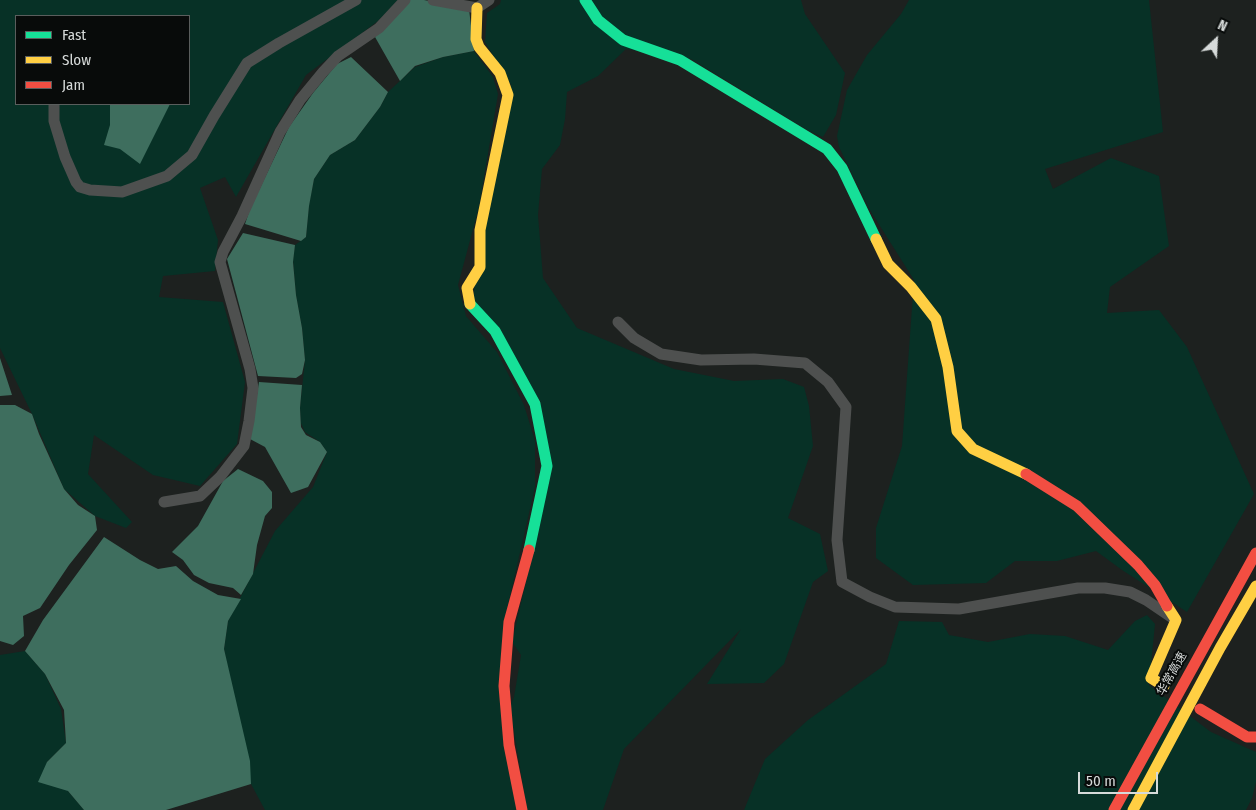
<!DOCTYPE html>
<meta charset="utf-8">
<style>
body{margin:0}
#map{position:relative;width:1256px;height:810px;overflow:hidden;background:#1d211f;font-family:"Fira Sans Condensed",sans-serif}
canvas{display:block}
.legend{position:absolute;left:15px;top:15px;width:175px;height:90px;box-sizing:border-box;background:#080b0a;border:1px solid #5a5e5d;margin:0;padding:6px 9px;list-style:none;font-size:15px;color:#d6dad9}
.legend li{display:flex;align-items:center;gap:10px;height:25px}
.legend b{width:25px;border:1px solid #5a5e5d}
.north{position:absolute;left:1191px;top:15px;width:50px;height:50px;-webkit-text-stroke:4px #080b0a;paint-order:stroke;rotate:25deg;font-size:14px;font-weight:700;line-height:20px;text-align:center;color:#d6dad9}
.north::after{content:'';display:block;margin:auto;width:18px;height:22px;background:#d6dad9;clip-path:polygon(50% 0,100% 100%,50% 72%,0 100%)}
.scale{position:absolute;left:1078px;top:772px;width:80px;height:22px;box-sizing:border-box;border:2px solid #d6dad9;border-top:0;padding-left:6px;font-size:15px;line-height:18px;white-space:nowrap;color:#d6dad9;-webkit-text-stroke:4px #080b0a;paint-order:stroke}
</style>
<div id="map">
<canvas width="1256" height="810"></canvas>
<ul class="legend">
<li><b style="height:6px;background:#16e098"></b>Fast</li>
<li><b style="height:6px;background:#ffcf43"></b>Slow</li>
<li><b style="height:6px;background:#f24e42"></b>Jam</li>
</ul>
<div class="north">N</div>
<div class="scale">50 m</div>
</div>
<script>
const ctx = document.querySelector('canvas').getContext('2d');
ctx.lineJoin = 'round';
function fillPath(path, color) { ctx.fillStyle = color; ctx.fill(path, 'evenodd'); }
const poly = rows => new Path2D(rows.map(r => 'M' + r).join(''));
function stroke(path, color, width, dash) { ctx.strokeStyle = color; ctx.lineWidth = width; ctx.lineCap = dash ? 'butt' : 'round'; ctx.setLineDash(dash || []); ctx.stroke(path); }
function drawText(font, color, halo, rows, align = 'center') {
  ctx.font = font + ' "Fira Sans Condensed","Noto Sans SC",sans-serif'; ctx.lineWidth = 4; ctx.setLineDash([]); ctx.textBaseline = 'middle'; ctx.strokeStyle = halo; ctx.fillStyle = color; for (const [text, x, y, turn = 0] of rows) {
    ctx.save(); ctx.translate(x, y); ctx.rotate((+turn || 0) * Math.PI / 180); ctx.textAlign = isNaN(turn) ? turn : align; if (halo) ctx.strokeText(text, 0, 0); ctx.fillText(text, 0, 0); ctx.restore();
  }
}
fillPath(poly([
 [0,0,398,0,378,21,306,75,236,197,225,177,200,188,218,240,215,271,163,276,159,297,223,302,245,382,237,444,200,486,153,475,94,435,88,474,132,522,126,528,95,516,64,489,32,414,0,348],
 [16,16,189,16,189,104,16,104],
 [501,0,801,0,805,14,845,73,836,115,823,137,809,131,691,59,626,49,598,76,567,92,565,119,560,145,542,169,538,215,543,278,577,328,674,369,734,381,783,379,804,387,809,406,813,446,788,518,820,534,828,571,813,582,784,664,764,683,707,684,741,629,624,749,603,810,527,810,510,707,514,697,521,655,512,642,552,470,540,401,474,301,474,290,511,85,485,42,487,13,500,4],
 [909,0,1149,0,1163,132,1045,169,1053,189,1111,158,1159,176,1169,246,1110,287,1107,313,1159,310,1187,347,1254,494,1187,612,1122,570,1096,551,1057,561,1015,561,986,583,913,585,876,558,876,528,902,446,914,280,868,207,839,147,837,136,847,90,867,55,901,14],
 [474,51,493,77,498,94,479,207,458,285,466,316,497,352,524,405,535,441,535,487,504,622,518,810,265,810,251,784,224,649,228,621,275,531,313,487,327,452,320,442,305,432,301,423,300,408,305,360,302,328,296,295,293,260,295,245,306,237,309,204,314,179,330,155,355,140,380,107,388,92,415,67,443,57],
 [1147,615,1155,624,1149,685,1211,732,1256,752,1256,782,1252,798,1246,810,744,810,765,759,808,720,886,664,899,621,942,622,949,635,988,642,1030,634,1065,636,1108,650,1135,621],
 [25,651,45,674,61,709,66,743,47,762,68,791,84,810,0,810,0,655]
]), '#073126');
fillPath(poly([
 [408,0,424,0,469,9,474,51,443,57,415,66,400,81,375,37],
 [351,57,388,92,380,107,355,140,330,155,314,179,309,206,306,237,301,241,245,224,250,209,289,127,313,93,337,64],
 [110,104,170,104,140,164,120,149,104,145,110,125],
 [243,233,295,245,293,262,296,295,302,328,305,360,302,374,296,378,258,376,227,259],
 [0,358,12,395,0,396],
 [259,382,302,385,300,408,301,427,306,435,320,442,327,452,308,487,291,493,265,447,250,439],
 [0,405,15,405,32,414,39,434,64,489,78,505,95,516,97,530,69,565,40,608,23,616,24,636,13,645,0,641],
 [238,469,263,481,272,492,272,508,265,516,257,545,253,574,241,595,233,588,209,583,194,575,183,560,172,552,198,526,223,481],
 [104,537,140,560,158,569,176,566,193,581,218,595,241,599,228,621,224,649,250,761,251,784,166,810,84,810,68,791,38,782,47,762,66,743,64,710,45,674,25,651,43,620]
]), '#3e6e5e');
stroke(poly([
 [433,0,477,8,489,0],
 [54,104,54,121,65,157,76,182,80,187,90,190,122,192,167,176,192,155,214,116,247,63,279,43,356,0],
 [618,322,634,338,661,354,701,360,754,359,805,363,828,382,846,407,837,540,842,582,870,597,895,607,959,609,1078,588,1105,588,1130,592,1146,600,1174,619],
 [164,502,200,496,220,477,244,446,249,421,253,388,250,369,220,262,223,252,242,216,280,132,300,100,323,72,338,56,379,28,405,0]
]), '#4e504f', 11);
stroke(poly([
 [585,0,598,20,623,40,680,60,827,149,842,168,876,239],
 [470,304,495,331,535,404,547,466,529,550]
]), '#16e098', 11);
stroke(poly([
 [876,239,888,264,911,287,936,319,948,367,957,431,973,449,1026,474],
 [470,304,467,288,480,267,480,230,508,95,500,73,479,47,476,39,477,8],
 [1164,686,1151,678,1176,620,1167,606],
 [1133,810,1220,648,1256,586]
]), '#ffcf43', 11);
stroke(poly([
 [1026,474,1077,506,1138,565,1155,585,1167,606],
 [1200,709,1247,737,1256,737],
 [522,810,509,745,504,686,509,622,529,550],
 [1114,810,1256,553]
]), '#f24e42', 11);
drawText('12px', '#d6dad9', '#080b0a', [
 ["华常高速",1172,674,-61]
]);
</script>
